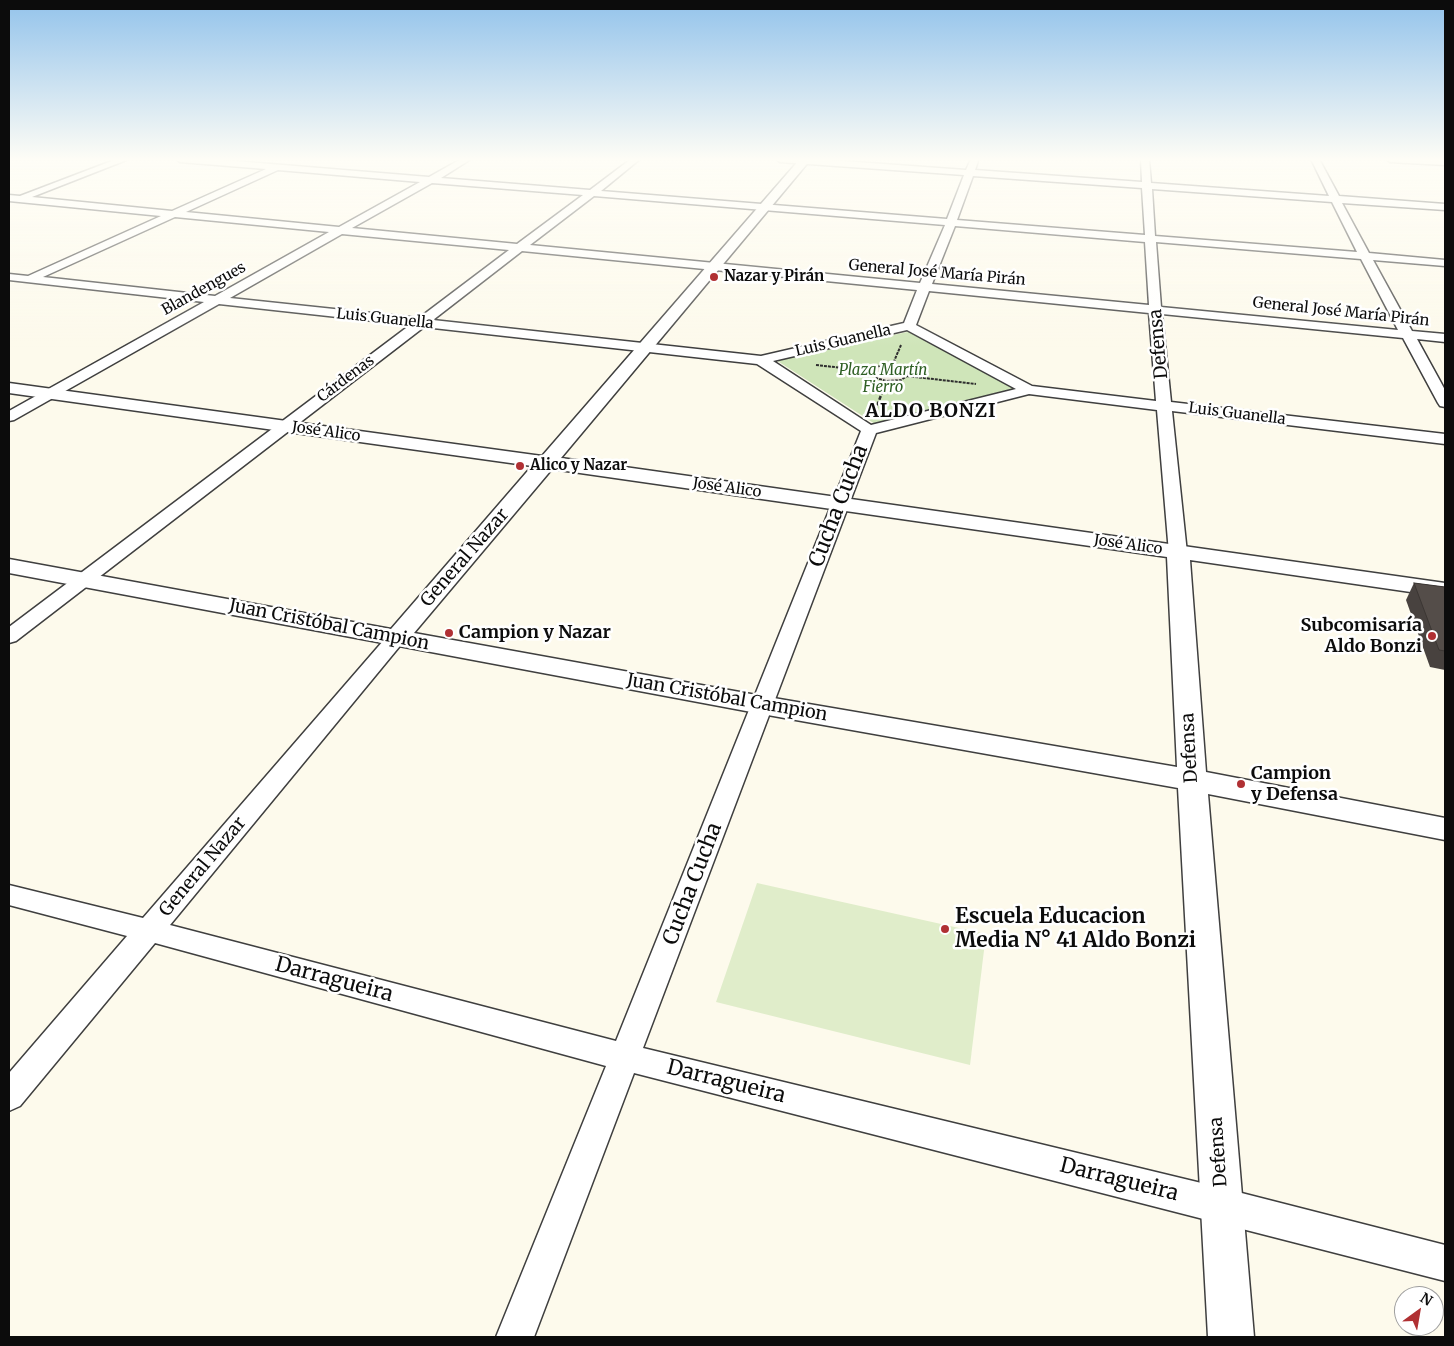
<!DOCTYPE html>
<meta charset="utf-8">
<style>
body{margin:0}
#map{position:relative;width:1454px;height:1346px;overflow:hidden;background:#fdfaec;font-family:Merriweather,serif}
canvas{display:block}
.frame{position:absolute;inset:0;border:10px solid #0c0c0c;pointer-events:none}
.north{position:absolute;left:1394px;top:1286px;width:50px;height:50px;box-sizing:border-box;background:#fff;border:1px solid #9e9e9e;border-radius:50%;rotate:32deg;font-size:14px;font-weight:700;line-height:20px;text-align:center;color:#0c0c0c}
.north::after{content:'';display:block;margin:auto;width:18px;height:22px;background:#b03033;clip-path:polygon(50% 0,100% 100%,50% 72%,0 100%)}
</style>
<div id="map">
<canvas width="1454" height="1346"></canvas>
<div class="frame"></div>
<div class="north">N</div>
</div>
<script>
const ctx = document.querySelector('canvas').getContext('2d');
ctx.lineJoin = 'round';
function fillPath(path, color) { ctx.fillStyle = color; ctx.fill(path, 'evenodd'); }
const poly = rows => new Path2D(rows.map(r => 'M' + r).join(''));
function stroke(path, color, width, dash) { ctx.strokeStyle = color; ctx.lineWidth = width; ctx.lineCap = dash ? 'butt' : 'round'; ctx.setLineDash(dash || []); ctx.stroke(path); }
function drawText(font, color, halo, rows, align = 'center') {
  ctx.font = font + ' Merriweather,serif'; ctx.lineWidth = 5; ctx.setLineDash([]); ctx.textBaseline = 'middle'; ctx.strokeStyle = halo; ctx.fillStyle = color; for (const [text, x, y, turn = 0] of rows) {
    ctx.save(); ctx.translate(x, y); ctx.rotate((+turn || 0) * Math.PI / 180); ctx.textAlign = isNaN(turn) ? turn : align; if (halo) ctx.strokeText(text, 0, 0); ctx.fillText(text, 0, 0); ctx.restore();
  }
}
fillPath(poly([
 [912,331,1015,388,875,424,776,360]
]), '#cfe5b9');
fillPath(poly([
 [757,883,986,934,970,1065,716,1002]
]), '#e0edca');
fillPath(poly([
 [887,365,901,368,907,372,907,376,901,380,886,381,876,378,870,373,874,368]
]), '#ece8dd');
const minor = poly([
 [117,159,129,159,32,197,172,211,266,169,180,162,176,159,210,159,429,177,461,159,471,159,441,178,590,190,631,159,640,159,601,191,947,219,964,175,780,162,776,159,815,159,966,170,971,159,976,159,978,161,975,170,1142,182,1141,159,1149,159,1151,183,1329,196,1311,159,1319,159,1339,196,1445,204,1445,210,1342,203,1369,253,1445,260,1445,266,1373,260,1412,331,1445,334,1445,342,1417,339,1445,390,1445,407,1440,406,1438,403,1403,338,1162,314,1171,402,1445,434,1445,444,1172,411,1187,553,1184,557,1178,559,1172,557,1169,553,1157,410,1029,394,876,433,643,1048,1222,1188,1445,1245,1445,1281,634,1073,534,1337,496,1337,606,1066,155,943,20,1106,9,1111,9,1073,127,936,9,905,9,885,143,918,390,633,397,631,404,633,407,637,404,641,170,925,616,1041,861,431,757,364,424,327,16,641,9,643,9,627,410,325,219,304,14,420,9,421,9,411,204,302,9,280,9,274,28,276,161,216,9,201,9,195,20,196,117,159],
 [278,170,420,182,339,227,186,212,278,170],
 [973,176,1142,188,1145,235,957,220,973,176],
 [432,183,583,195,517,244,352,228,432,183],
 [1152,189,1332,202,1357,252,1155,236,1152,189],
 [594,196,945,225,920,283,530,245,594,196],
 [175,217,329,232,215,296,43,277,175,217],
 [955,226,1145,242,1149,305,932,284,955,226],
 [342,234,509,250,419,318,230,298,342,234],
 [1156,242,1361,259,1398,330,1161,307,1156,242],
 [522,251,917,290,904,323,761,356,433,320,522,251],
 [929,291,1149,313,1156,401,1032,386,916,325,929,291],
 [907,330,1016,389,871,425,773,361,907,330],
 [1386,159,1445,159,1445,165,1390,162,1386,159]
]);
const tertiary = poly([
 [800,159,811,159,561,458,1445,583,1445,597,1190,560,1206,772,1445,818,1445,840,1208,794,1254,1337,1208,1337,1178,788,762,714,9,573,9,559,391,629,532,466,9,393,9,383,542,456,800,159],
 [552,469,1167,557,1177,767,762,696,414,633,552,469]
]);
stroke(minor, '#3f3f3f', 3);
stroke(tertiary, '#3f3f3f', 3);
stroke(poly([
 [816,365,870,371],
 [887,365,901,368,907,372,907,376,901,380,886,381,876,378,870,373,874,367,887,365],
 [892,366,901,345],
 [907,376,976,384],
 [884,386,886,381]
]), '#2e2e2e', 2, [3, 1]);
stroke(poly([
 [875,411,885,385]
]), '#2e2e2e', 2.5, [4, 2]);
fillPath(minor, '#fff');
fillPath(tertiary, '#fff');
fillPath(poly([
 [1414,583,1445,587,1445,670,1430,667,1406,600]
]), '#48423f');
const building = poly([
 [1414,583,1445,587,1445,651,1439,650,1414,583]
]);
fillPath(building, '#544d49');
stroke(building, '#3b3633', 1);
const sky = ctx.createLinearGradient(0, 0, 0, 347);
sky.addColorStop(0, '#93c3eb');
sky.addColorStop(0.46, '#fefdf6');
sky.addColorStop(1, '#fefdf600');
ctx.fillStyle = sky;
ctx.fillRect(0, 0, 1454, 347);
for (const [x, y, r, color] of [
 [714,277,5,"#b03033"],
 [520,466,5,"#b03033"],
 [449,633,5,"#b03033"],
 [1432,636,5,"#b03033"],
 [1241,784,5,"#b03033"],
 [945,929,5,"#b03033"]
]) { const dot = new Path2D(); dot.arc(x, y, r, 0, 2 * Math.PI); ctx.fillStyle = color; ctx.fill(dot); stroke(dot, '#fff', 2); }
drawText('15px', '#0c0c0c', '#fff', [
 ["General José María Pirán",937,273,5],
 ["Blandengues",204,289,-29],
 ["General José María Pirán",1341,312,6],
 ["Luis Guanella",385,319,6],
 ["Luis Guanella",843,341,-13],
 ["Cárdenas",346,379,-37],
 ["Luis Guanella",1237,414,7],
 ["José Alico",326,432,8],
 ["José Alico",727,488,8],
 ["José Alico",1128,545,8]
]);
drawText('bold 15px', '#0c0c0c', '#fff', [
 ["Nazar y Pirán",724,277],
 ["Alico y Nazar",530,466]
], 'left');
drawText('italic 15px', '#2d5e22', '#fff', [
 ["Plaza Martín",883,371],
 ["Fierro",883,388]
]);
drawText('18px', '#0c0c0c', '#fff', [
 ["Defensa",1159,344,-95],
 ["General Nazar",465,558,-49],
 ["Juan Cristóbal Campion",329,625,11],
 ["Juan Cristóbal Campion",727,698,10],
 ["Defensa",1190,748,-93],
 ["General Nazar",203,867,-50],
 ["Defensa",1219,1152,-94]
]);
drawText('bold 18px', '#0c0c0c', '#fff', [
 ["Subcomisaría",1422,626,"right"],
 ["Aldo Bonzi",1422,647,"right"],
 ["Campion y Nazar",459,633],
 ["Campion",1251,774],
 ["y Defensa",1251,795]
], 'left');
ctx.letterSpacing = '1px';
drawText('bold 19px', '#0c0c0c', '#fff', [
 ["ALDO BONZI",931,412]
]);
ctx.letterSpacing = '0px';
drawText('21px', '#0c0c0c', '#fff', [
 ["Cucha Cucha",839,506,-69],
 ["Cucha Cucha",693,884,-69],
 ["Darragueira",334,980,15],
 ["Darragueira",726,1082,14],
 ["Darragueira",1119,1180,14]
]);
drawText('bold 21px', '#0c0c0c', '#fff', [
 ["Escuela Educacion",955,917],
 ["Media N° 41 Aldo Bonzi",955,941]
], 'left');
</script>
